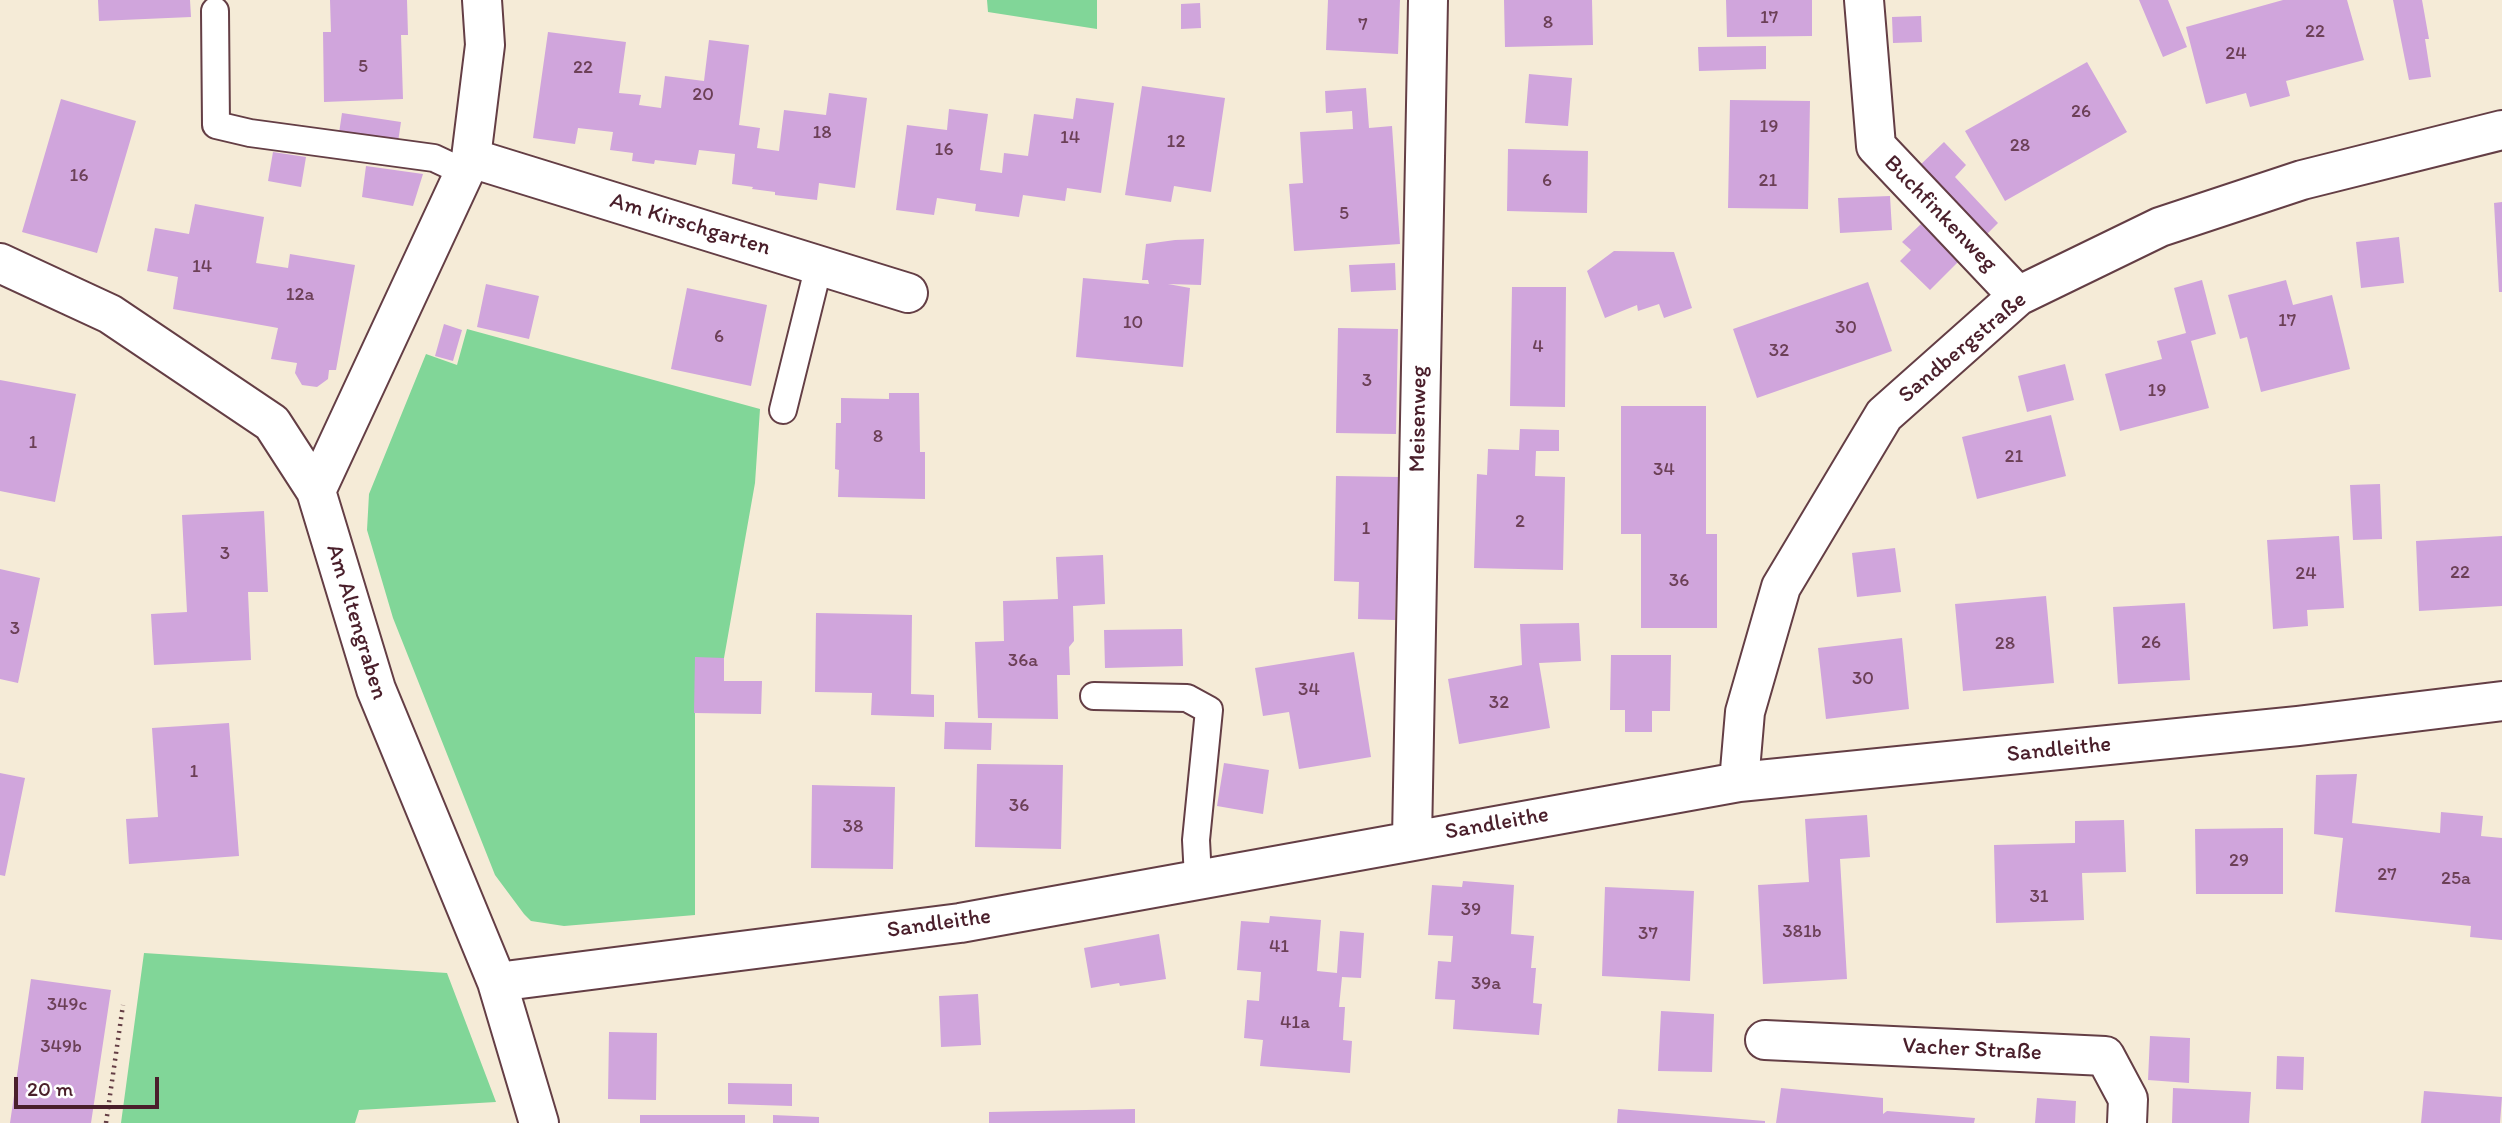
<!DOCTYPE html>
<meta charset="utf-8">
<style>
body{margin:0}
#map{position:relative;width:2502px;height:1123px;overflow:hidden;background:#f5ebd7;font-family:Itim,sans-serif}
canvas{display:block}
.scale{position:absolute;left:14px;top:1077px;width:145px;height:32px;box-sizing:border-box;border:4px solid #4a1f2b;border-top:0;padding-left:9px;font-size:21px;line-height:24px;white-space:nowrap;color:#4a1f2b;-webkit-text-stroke:5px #fff;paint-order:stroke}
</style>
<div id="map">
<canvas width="2502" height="1123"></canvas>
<div class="scale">20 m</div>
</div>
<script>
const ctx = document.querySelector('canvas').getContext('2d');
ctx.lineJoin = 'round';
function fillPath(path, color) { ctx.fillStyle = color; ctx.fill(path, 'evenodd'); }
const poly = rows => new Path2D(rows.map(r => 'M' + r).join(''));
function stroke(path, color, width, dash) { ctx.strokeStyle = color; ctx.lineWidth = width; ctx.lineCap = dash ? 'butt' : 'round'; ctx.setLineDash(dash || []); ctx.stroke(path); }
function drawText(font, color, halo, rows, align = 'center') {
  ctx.font = font + ' Itim,sans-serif'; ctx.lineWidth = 5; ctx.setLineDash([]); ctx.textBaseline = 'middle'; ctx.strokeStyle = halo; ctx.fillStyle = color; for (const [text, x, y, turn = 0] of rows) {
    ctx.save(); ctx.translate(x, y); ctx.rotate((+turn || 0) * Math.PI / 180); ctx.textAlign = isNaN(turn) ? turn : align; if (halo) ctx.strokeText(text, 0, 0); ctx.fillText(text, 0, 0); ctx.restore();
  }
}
fillPath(poly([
 [987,0,1097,0,1097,29,988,12],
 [467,329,760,409,755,483,724,658,695,658,695,915,564,926,531,921,524,914,495,875,393,618,367,530,369,494,426,354,457,365],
 [144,953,447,973,496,1102,359,1110,355,1123,121,1123]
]), '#81d698');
fillPath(poly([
 [98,0,190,0,191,17,99,21],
 [330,0,407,0,408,35,401,35,403,99,324,102,323,32,331,32],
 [1328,0,1400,0,1398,54,1326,50],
 [1504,0,1592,0,1593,45,1505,47],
 [1726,0,1812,0,1812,36,1727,37],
 [2139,0,2168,0,2187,47,2163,57],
 [2283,0,2347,0,2364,60,2286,81,2290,96,2250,107,2246,93,2206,104,2186,27],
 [2393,0,2422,0,2429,39,2425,39,2431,77,2409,80],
 [1200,3,1201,28,1181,29,1181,4],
 [1921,16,1922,42,1893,43,1892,17],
 [548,32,626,42,619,93,641,95,639,105,661,108,665,76,704,81,709,40,749,45,739,125,760,128,757,148,779,151,784,110,826,115,829,93,867,98,855,188,819,183,817,200,775,195,775,192,752,189,753,187,732,184,735,154,699,150,696,165,655,160,654,164,632,161,633,153,610,150,613,132,578,128,575,144,533,138],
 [1766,46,1766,69,1699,71,1698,47],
 [2087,62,2127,132,2005,201,1965,131],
 [1529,74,1572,78,1568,126,1525,123],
 [1142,86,1225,98,1211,192,1174,186,1171,202,1125,195],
 [1366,88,1369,128,1392,126,1400,244,1294,251,1289,184,1303,183,1300,132,1353,129,1352,111,1326,113,1325,91],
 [1076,98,1114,103,1101,193,1067,188,1065,201,1023,195,1019,217,975,211,976,204,937,198,934,215,896,210,907,125,947,130,949,109,988,114,980,170,1002,173,1004,153,1028,156,1034,114,1073,119],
 [61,99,136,121,97,253,22,232],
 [1730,100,1810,101,1808,209,1728,208],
 [342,113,401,122,398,142,339,133],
 [1944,142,1966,165,1955,177,1998,223,1983,238,1916,169],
 [1508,149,1588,151,1587,213,1507,211],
 [273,152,306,157,301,187,268,181],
 [366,166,423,174,413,206,362,197],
 [1890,196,1892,230,1840,233,1838,198],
 [2502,202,2502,292,2499,292,2494,203],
 [195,204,264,217,256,263,288,268,290,254,355,265,336,370,329,370,328,379,317,387,302,385,295,373,297,363,271,359,278,328,173,309,178,277,147,271,155,228,189,234],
 [1921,224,1959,261,1930,290,1900,261,1911,250,1902,242],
 [2399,237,2404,283,2361,288,2356,242],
 [1204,239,1201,285,1168,284,1190,288,1183,367,1076,357,1083,278,1149,284,1148,280,1142,280,1146,244,1175,240],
 [1614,251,1674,252,1692,308,1664,318,1659,304,1638,311,1637,305,1605,318,1587,271],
 [1395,263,1396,290,1351,292,1349,265],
 [2202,280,2216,334,2191,341,2209,408,2120,431,2105,374,2162,359,2157,341,2186,333,2174,288],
 [2286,280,2293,305,2332,295,2350,369,2261,392,2247,337,2240,339,2228,295],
 [1868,282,1892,351,1757,398,1733,329],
 [486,284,539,296,529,339,477,327],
 [1512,287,1566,287,1565,407,1510,406],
 [687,288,767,305,751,386,671,369],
 [444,324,462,330,453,361,435,356],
 [1338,328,1398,329,1396,434,1336,433],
 [2065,364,2074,400,2027,412,2018,376],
 [0,380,76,394,55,502,0,491],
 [889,393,919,393,920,452,925,452,925,499,838,497,839,470,835,469,836,423,841,423,841,398,889,399],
 [1621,406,1706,406,1706,534,1717,534,1717,628,1641,628,1641,534,1621,534],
 [2051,415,2066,476,1977,499,1962,437],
 [1520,429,1559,430,1559,451,1536,451,1535,476,1565,477,1563,570,1474,568,1477,474,1487,475,1488,449,1519,450],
 [1336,476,1399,477,1395,620,1358,619,1359,582,1334,581],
 [2380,484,2382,539,2353,540,2350,485],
 [264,511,268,592,248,592,251,660,154,665,151,614,187,612,182,515],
 [2339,536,2344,608,2307,610,2308,626,2273,629,2267,540],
 [2502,536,2502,606,2419,611,2416,541],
 [1895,548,1901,592,1857,597,1852,553],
 [1103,555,1105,604,1073,606,1074,641,1069,647,1070,675,1057,675,1058,719,978,718,975,642,1004,641,1003,601,1058,599,1056,557],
 [0,569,40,578,18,683,0,679],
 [2046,596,2054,683,1963,691,1955,604],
 [2185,603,2190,680,2118,684,2113,607],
 [816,613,912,615,911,694,934,695,934,717,871,715,872,693,815,692],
 [1579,623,1581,661,1539,663,1550,728,1459,744,1448,679,1522,665,1520,624],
 [1182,629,1183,666,1105,668,1104,630],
 [1902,638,1909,709,1826,719,1818,648],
 [1354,652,1371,757,1299,769,1289,712,1263,716,1255,668],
 [1611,655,1671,655,1670,711,1652,711,1652,732,1625,732,1625,710,1610,710],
 [695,657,724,658,724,681,762,681,761,714,694,713],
 [945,722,992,723,991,750,944,749],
 [229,723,239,856,129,864,126,819,158,817,152,728],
 [1224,763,1269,770,1263,814,1217,806],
 [977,764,1063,765,1061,849,975,847],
 [0,773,25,778,5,876,0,875],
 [2357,774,2352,823,2440,833,2441,812,2483,816,2481,836,2502,838,2502,940,2470,937,2471,926,2335,912,2343,838,2314,834,2316,775],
 [812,785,895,787,893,869,811,868],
 [1867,815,1870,857,1840,859,1847,979,1763,984,1758,885,1809,882,1805,819],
 [2124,820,2126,872,2082,873,2084,920,1996,923,1994,845,2075,843,2075,821],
 [2283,828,2283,894,2196,894,2195,829],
 [1463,881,1514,885,1511,934,1534,936,1531,968,1536,968,1533,1003,1542,1004,1539,1035,1453,1029,1455,1000,1435,999,1438,961,1451,962,1453,936,1428,935,1432,885,1462,887],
 [1605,887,1694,891,1690,981,1602,976],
 [1270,916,1321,920,1317,971,1337,973,1340,931,1364,933,1361,978,1342,977,1339,1007,1345,1007,1343,1040,1352,1041,1350,1073,1260,1066,1263,1040,1244,1038,1247,1000,1259,1001,1261,972,1237,970,1241,921,1269,923],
 [1159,934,1166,979,1120,986,1119,983,1091,988,1084,948],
 [31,979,111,990,91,1123,10,1123],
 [978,994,981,1045,941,1047,939,996],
 [1661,1011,1714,1014,1712,1072,1658,1071],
 [609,1032,657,1033,656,1100,608,1099],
 [2150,1036,2190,1038,2189,1083,2148,1080],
 [2277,1056,2304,1057,2303,1090,2276,1089],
 [728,1083,792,1084,792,1106,728,1104],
 [1781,1088,1883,1098,1883,1114,1887,1111,1975,1118,1974,1123,1776,1123],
 [2173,1088,2251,1092,2249,1123,2172,1123],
 [2424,1091,2502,1097,2500,1123,2421,1123],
 [2037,1098,2076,1101,2075,1123,2035,1123],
 [1135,1109,1135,1123,989,1123,989,1112],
 [1618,1109,1765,1121,1765,1123,1617,1123],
 [640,1115,745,1115,745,1123,640,1123],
 [773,1115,819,1117,819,1123,773,1123]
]), '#d0a5dc');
const service = poly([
 [215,11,216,125,250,133,434,158,464,172],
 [783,410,819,265],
 [1094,696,1187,698,1209,710,1196,840,1198,878]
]);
const minor = poly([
 [1864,0,1876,146,2018,296],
 [471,158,908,293],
 [0,263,110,314,272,423,316,491,376,689,497,982,539,1123],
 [316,491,471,158,485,45,482,0],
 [1739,782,1745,712,1781,587,1884,415,2018,296,2160,227,2302,180,2502,130],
 [1412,839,1428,0],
 [497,982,960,923,1739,782,2298,726,2502,701],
 [1765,1040,2105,1056,2128,1099,2127,1123]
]);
stroke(service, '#643e45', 30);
stroke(minor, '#643e45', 42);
stroke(poly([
 [106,1123,123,1005]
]), '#643e45', 4.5, [2, 5]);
stroke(service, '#fff', 26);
stroke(minor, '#fff', 38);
drawText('19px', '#6c4057', null, [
 ["17",1769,18],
 ["8",1548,23],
 ["7",1363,25],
 ["22",2315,32],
 ["24",2236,54],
 ["5",363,67],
 ["22",583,68],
 ["20",703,95],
 ["26",2081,112],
 ["19",1769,127],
 ["18",822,133],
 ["14",1070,138],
 ["12",1176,142],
 ["28",2020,146],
 ["16",944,150],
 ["16",79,176],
 ["6",1547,181],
 ["21",1768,181],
 ["5",1344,214],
 ["14",202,267],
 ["12a",300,295],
 ["17",2287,321],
 ["10",1133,323],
 ["30",1846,328],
 ["6",719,337],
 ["4",1538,347],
 ["32",1779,351],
 ["3",1367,381],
 ["19",2157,391],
 ["8",878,437],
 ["1",33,443],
 ["21",2014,457],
 ["34",1664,470],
 ["2",1520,522],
 ["1",1366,529],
 ["3",225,554],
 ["22",2460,573],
 ["24",2306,574],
 ["36",1679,581],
 ["3",15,629],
 ["26",2151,643],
 ["28",2005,644],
 ["36a",1023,661],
 ["30",1863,679],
 ["34",1309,690],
 ["32",1499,703],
 ["1",194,772],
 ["36",1019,806],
 ["38",853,827],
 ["29",2239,861],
 ["27",2387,875],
 ["25a",2456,879],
 ["31",2039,897],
 ["39",1471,910],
 ["381b",1802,932],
 ["37",1648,934],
 ["41",1279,947],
 ["39a",1486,984],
 ["349c",67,1005],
 ["41a",1295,1023],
 ["349b",61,1047]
]);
drawText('23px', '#4a1f2b', '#fff', [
 ["Buchfinkenweg",1940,214,46],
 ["Am Kirschgarten",690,225,17],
 ["Sandbergstraße",1963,348,-40],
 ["Meisenweg",1419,419,-89],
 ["Am Altengraben",356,622,73],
 ["Sandleithe",2059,750,-6],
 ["Sandleithe",1497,824,-10],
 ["Sandleithe",939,924,-8],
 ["Vacher Straße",1972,1050,3]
]);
</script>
